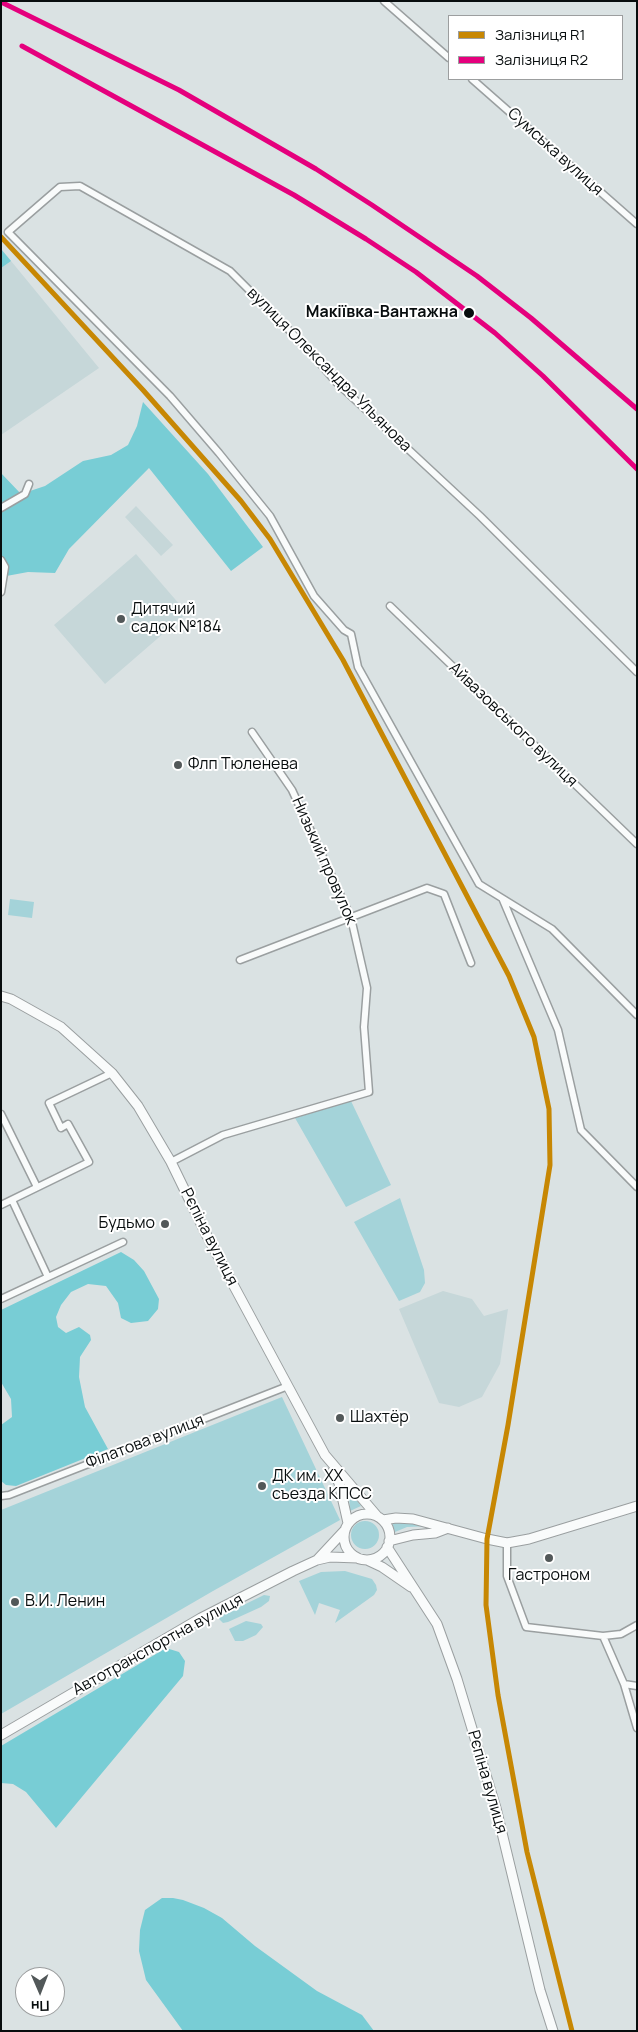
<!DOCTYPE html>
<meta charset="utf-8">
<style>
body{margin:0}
#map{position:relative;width:638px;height:2032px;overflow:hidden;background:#dae2e3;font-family:Manrope,sans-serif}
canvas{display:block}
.frame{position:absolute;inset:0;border:2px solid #080d0e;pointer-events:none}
.legend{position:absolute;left:448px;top:15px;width:175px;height:65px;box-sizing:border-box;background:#fff;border:1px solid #9c9e9f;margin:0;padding:6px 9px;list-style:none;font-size:15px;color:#080d0e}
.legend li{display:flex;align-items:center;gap:10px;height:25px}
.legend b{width:25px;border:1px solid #9c9e9f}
.north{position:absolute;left:15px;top:1967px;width:50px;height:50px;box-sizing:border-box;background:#fff;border:1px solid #9c9e9f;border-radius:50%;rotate:179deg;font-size:14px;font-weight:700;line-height:20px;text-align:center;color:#080d0e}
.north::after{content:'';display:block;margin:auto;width:18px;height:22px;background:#525859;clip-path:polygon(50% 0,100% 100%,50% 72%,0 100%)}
</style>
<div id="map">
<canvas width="638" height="2032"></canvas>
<div class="frame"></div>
<ul class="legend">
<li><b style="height:6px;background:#c78703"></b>Залізниця R1</li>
<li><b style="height:6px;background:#e5007d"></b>Залізниця R2</li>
</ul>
<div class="north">Пн</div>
</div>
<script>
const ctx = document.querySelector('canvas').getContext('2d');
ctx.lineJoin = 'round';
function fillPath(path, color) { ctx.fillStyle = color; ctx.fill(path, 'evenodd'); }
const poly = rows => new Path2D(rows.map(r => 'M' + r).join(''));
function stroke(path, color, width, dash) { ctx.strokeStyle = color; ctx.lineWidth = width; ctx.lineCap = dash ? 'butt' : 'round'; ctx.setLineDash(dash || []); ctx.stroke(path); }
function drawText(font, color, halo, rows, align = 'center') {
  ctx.font = font + ' Manrope,sans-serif'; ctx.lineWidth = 4; ctx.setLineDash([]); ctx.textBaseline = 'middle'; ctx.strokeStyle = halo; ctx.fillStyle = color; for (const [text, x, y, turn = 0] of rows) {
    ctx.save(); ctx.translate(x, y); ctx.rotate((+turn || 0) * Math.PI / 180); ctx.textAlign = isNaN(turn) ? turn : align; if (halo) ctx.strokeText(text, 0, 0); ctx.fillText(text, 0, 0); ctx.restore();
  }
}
fillPath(poly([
 [2,250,99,368,1,435,1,251],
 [136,506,173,545,161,556,125,517],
 [136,554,187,613,105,684,54,625],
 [443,1291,472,1299,484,1316,508,1309,500,1364,482,1397,459,1407,439,1403,399,1309]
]), '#c6d7d9');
fillPath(poly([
 [10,899,34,902,32,918,8,915],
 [351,1101,391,1185,346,1207,295,1118],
 [400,1198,424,1270,425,1283,420,1292,399,1301,354,1222],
 [282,1397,340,1520,213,1591,1,1714,1,1510],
 [351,1493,361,1506,350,1511,349,1494],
 '351 1535a14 14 0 1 1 28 0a14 14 0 1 1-28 0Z',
 [397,1521,430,1526,407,1527,395,1532,392,1522],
 [345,1571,372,1579,376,1585,377,1590,374,1595,335,1623,340,1610,319,1603,315,1615,299,1581,321,1572],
 [264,1595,270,1596,269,1601,261,1607,228,1622,223,1623,219,1619,219,1617],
 [246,1621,261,1624,263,1627,256,1635,243,1641,235,1641,229,1629]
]), '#a4d3d9');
fillPath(poly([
 [1,249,11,261,1,268],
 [143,402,208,474,263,547,231,571,149,468,69,549,55,573,28,572,1,577,1,473,21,494,45,486,83,461,111,455,128,445,137,426],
 [121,1252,134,1260,144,1271,159,1299,158,1309,148,1321,131,1323,121,1318,118,1303,106,1286,88,1284,71,1292,61,1305,56,1317,58,1327,66,1333,79,1327,90,1335,91,1340,80,1357,79,1377,85,1407,108,1449,16,1486,6,1485,1,1481,1,1425,12,1417,11,1399,1,1382,1,1310],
 [166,1648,179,1652,185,1661,183,1676,56,1828,26,1792,13,1784,1,1783,1,1746],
 [162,1898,173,1898,183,1900,204,1908,222,1918,255,1946,317,1991,362,2015,374,2031,183,2031,146,1980,139,1951,140,1930,145,1910]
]), '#78cdd5');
const street = poly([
 [384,1,449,58],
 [472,79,637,224],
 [1,508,25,494,29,484],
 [1,560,5,567,1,592],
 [390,606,637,844],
 [637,672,480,516,336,382,307,348,230,271,80,186,60,187,8,232,170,396,219,453,270,516,314,596,344,630,351,634,358,667,479,884,552,929,637,1015],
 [503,900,558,1030,581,1130,637,1187],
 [240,960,427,888,444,894,471,963],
 [1,1114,37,1187],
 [171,1162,223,1135,369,1092,364,1027,367,988,351,918,292,790,252,732],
 [12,1200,48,1277],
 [1,1205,89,1162,68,1124,61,1128,49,1103,112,1073],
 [1,1299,123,1242],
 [1,1496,9,1495,288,1386],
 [507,1543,507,1576,526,1627,603,1636,624,1684,637,1686],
 [603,1636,621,1634,637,1625],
 [624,1684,637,1728]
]);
const secondary = poly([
 [1,996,11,999,61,1027,112,1073,138,1106,171,1162,207,1236,325,1455,377,1516],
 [333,1471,339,1483,348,1523],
 '344 1537a23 23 0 1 1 46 0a23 23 0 1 1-46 0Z',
 [383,1520,396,1518,413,1519,487,1539,507,1543,529,1539,637,1506],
 [389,1541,413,1535,435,1533,448,1528],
 [387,1547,437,1624,457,1679,496,1808,540,1990,553,2031],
 [317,1560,344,1531],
 [367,1560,382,1567,411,1587],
 [1,1735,201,1618,293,1571,317,1560,330,1557,358,1558]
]);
stroke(street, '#9a9fa0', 9);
stroke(secondary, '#9a9fa0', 11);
stroke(street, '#f9fbfb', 6);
stroke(secondary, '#f9fbfb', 9);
stroke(poly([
 [1,237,143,390,241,501,270,539,343,660,509,976,534,1037,549,1109,550,1165,508,1425,487,1539,486,1605,498,1695,527,1852,572,2031]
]), '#c78703', 5);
stroke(poly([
 [1,2,179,90,316,169,372,205,477,276,531,318,637,409],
 [22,46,294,195,366,239,416,272,495,333,543,376,637,469]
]), '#e5007d', 5);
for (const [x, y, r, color] of [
 [469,313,6,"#080d0e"],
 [121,619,5,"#525859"],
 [178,765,5,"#525859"],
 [165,1224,5,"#525859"],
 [340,1418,5,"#525859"],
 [262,1486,5,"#525859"],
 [549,1558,5,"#525859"],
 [15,1602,5,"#525859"]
]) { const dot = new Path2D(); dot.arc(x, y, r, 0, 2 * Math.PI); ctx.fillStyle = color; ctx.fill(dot); stroke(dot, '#fff', 2); }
drawText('16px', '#080d0e', '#fff', [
 ["Сумська вулиця",555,152,42],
 ["вулиця Олександра Ульянова",329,370,45],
 ["Айвазовського вулиця",513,725,44],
 ["Низький провулок",324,861,66],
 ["Рєпіна вулиця",209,1237,63],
 ["Філатова вулиця",145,1442,-21],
 ["Автотранспортна вулиця",158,1645,-29],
 ["Рєпіна вулиця",487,1782,74]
]);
drawText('bold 16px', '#080d0e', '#fff', [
 ["Макіївка-Вантажна",458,313]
], 'right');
drawText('16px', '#080d0e', '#fff', [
 ["Дитячий",131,610],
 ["садок №184",131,628],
 ["Флп Тюленева",188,765],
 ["Будьмо",155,1224,"right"],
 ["Шахтёр",350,1418],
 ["ДК им. XX",272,1477],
 ["съезда КПСС",272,1495],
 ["Гастроном",549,1576,"center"],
 ["В.И. Ленин",25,1602]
], 'left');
</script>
